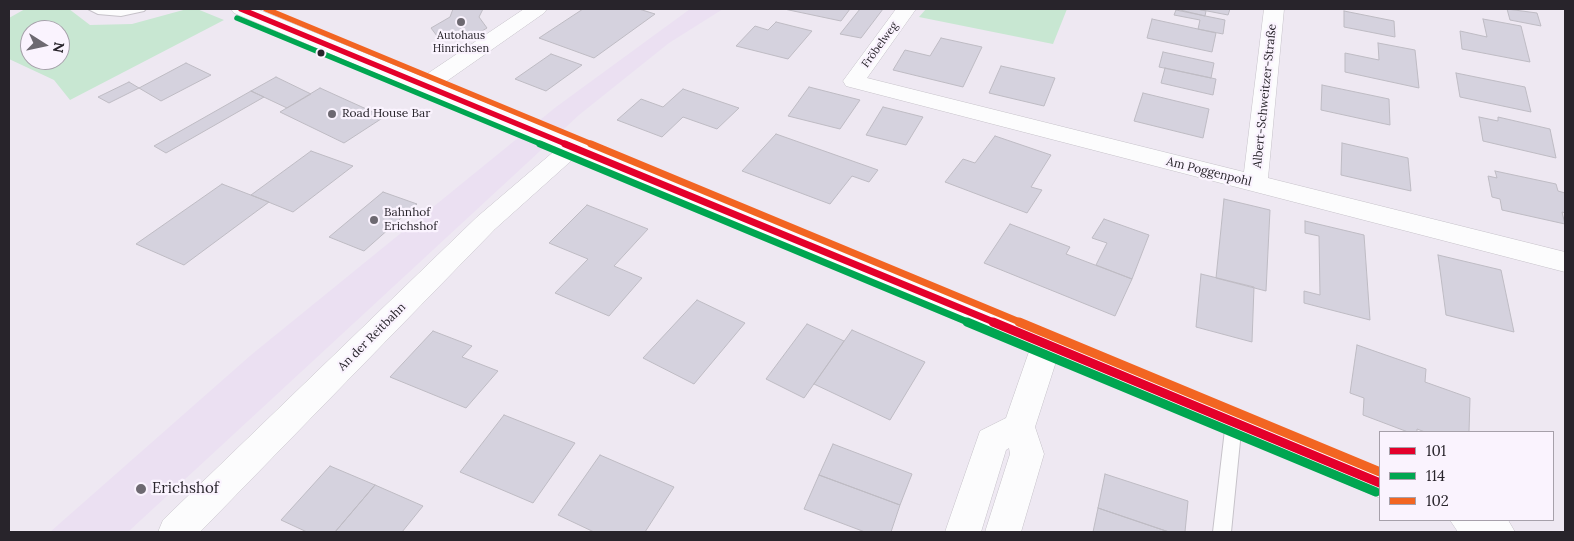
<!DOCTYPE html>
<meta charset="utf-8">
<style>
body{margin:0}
#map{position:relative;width:1574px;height:541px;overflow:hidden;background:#eee8f2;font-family:Lora,serif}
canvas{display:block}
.frame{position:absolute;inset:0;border:10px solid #28242b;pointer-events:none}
.legend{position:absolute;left:1379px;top:431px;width:175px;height:90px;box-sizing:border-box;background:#faf3fe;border:1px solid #a6a0aa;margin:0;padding:6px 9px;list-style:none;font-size:15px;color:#28242b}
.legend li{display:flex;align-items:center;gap:10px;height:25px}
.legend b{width:25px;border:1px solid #a6a0aa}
.north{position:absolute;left:20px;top:20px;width:50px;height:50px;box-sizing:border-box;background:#faf3fe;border:1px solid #a6a0aa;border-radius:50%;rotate:100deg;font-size:14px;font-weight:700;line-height:20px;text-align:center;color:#28242b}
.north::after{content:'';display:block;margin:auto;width:18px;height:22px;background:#6d6971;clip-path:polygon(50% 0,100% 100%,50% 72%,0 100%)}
</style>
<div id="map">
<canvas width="1574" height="541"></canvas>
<div class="frame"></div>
<ul class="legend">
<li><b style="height:6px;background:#e4002b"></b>101</li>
<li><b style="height:6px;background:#00a651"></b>114</li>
<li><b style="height:6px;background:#f26522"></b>102</li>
</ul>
<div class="north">N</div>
</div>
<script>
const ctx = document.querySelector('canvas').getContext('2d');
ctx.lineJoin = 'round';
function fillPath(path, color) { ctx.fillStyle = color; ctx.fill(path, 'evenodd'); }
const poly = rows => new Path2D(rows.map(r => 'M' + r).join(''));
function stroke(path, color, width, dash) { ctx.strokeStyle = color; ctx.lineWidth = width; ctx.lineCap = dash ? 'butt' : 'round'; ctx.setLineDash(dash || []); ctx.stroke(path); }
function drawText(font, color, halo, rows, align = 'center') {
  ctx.font = font + ' Lora,serif'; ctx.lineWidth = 4.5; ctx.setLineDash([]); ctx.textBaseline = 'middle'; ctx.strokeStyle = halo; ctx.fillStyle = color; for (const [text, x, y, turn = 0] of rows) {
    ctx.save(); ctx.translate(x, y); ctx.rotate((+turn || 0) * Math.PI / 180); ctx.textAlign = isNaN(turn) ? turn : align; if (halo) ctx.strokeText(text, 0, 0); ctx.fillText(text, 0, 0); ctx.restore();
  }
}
fillPath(poly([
 [690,9,723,9,669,43,579,115,128,532,50,532,251,355,556,107]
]), '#ebe0f2');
fillPath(poly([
 [25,9,69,9,90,25,132,24,187,9,197,9,224,20,70,100,54,80,9,59,9,18],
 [30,30,60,30,60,60,30,60],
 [926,9,1067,9,1053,44,919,17]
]), '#c8e7d2');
const building = poly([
 [453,9,483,9,479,17,487,28,467,40,440,40,431,28,450,17,453,9],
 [583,9,639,9,655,14,594,58,539,38,583,9],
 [784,9,850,9,841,21,784,9],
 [860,9,883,9,861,38,840,34,860,9],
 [1176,9,1197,9,1206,11,1205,16,1176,9],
 [1197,9,1230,9,1228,15,1197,9],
 [1507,9,1537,13,1541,26,1510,20,1507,9],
 [1176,10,1225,20,1223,34,1198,29,1200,20,1174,15,1176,10],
 [1344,11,1394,21,1395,37,1344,27,1344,11],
 [1152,19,1216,33,1212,52,1147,38,1152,19],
 [1483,19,1521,26,1530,62,1462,49,1460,31,1487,37,1483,19],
 [776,22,812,31,788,59,736,46,755,26,768,30,776,22],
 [941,38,982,47,963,87,893,70,905,50,930,56,941,38],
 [1378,43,1415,50,1419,88,1345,72,1345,53,1379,60,1378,43],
 [1163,52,1214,63,1211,78,1159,67,1163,52],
 [551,54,582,65,546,91,515,79,551,54],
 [186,63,211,75,161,101,139,88,186,63],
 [1001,66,1055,78,1044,106,989,93,1001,66],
 [1165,68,1216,79,1213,95,1161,83,1165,68],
 [1456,73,1525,87,1531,112,1460,97,1456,73],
 [276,77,311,94,287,108,251,91,276,77],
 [129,82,139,88,109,103,98,97,129,82],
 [1322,85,1389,99,1390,125,1321,110,1322,85],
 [809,87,860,100,840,129,788,116,809,87],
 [320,88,384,117,344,143,280,112,320,88],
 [683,89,739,108,717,129,683,117,662,137,617,120,641,99,663,107,683,89],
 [251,91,264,97,166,153,154,146,251,91],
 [1143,93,1209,109,1203,138,1134,121,1143,93],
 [883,107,923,117,906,145,866,135,883,107],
 [1479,117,1498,121,1498,117,1550,129,1556,158,1483,141,1479,117],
 [776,134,878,170,869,182,852,176,830,204,742,171,776,134],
 [995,136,1051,155,1031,187,1042,190,1027,213,945,182,963,159,975,163,995,136],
 [1342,143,1408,158,1411,191,1341,175,1342,143],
 [311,151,353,166,293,212,251,195,311,151],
 [1495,171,1556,184,1558,191,1565,193,1565,213,1562,212,1565,224,1502,210,1500,199,1492,197,1488,176,1497,178,1495,171],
 [222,184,269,202,184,265,136,244,222,184],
 [383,192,417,204,364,251,329,237,383,192],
 [1224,199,1270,210,1266,291,1216,278,1224,199],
 [587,205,648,229,614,266,642,278,609,316,555,293,588,259,549,243,587,205],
 [1104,219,1149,235,1132,279,1096,265,1107,243,1092,238,1104,219],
 [1305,221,1364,235,1370,320,1304,303,1304,291,1320,295,1319,236,1305,233,1305,221],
 [1010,224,1070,247,1066,254,1132,279,1115,316,984,263,1010,224],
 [1438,255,1501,270,1514,332,1446,315,1438,255],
 [1201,274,1254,287,1252,342,1196,327,1201,274],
 [697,300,745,323,694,384,643,358,697,300],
 [807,324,844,341,804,398,766,379,807,324],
 [852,330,925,362,890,420,814,384,852,330],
 [433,331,472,346,462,357,498,371,466,408,390,377,433,331],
 [1357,345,1426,369,1425,382,1470,398,1469,432,1425,432,1417,429,1417,432,1408,432,1363,415,1364,398,1350,393,1357,345],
 [504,415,575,443,533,503,460,472,504,415],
 [833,444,912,474,900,505,819,475,833,444],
 [600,455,674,487,645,532,594,532,558,515,600,455],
 [330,466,375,485,335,532,307,532,281,520,330,466],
 [1105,474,1188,501,1185,532,1169,532,1098,508,1105,474],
 [819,475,900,505,891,532,865,532,804,509,819,475],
 [375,485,423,506,402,532,335,532,375,485],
 [1098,508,1169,532,1093,532,1098,508]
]);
fillPath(building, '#d5d2de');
stroke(building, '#bebbc3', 1);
const service = poly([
 [88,9,121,10,146,9,144,11,121,16,98,14,88,9],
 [1234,414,1240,416,1242,421,1231,532,1213,532,1226,421,1228,416,1234,414]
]);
const minor = poly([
 [524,9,547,9,544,13,434,90,426,92,418,90,415,85,418,80,524,9],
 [896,9,916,9,867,78,1244,172,1264,9,1284,9,1268,178,1565,252,1565,272,846,86,843,81,896,9],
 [573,140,581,142,585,147,581,152,495,229,200,532,158,532,163,520,477,217,565,142,573,140],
 [1047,331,1058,335,1062,343,1035,427,1044,454,1021,532,985,532,1010,454,1009,448,1006,450,981,532,945,532,980,431,1006,418,1032,343,1036,335,1047,331]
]);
const tertiary = poly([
 [231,9,257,9,1380,468,1380,498,234,13,231,9],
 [1450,520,1508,520,1515,532,1458,532,1450,520]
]);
stroke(service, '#c6c2c9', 2);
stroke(minor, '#c6c2c9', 1);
stroke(tertiary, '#c6c2c9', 1);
fillPath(service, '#fcfcfd');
fillPath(minor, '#fcfcfd');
fillPath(tertiary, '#fcfcfd');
stroke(poly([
 [241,9,568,145]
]), '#e4002b', 5.5);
stroke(poly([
 [565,144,996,323]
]), '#e4002b', 7);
stroke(poly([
 [993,322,1380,483]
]), '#e4002b', 9);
stroke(poly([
 [237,18,543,145]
]), '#00a651', 5.5);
stroke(poly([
 [540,144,970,323]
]), '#00a651', 7);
stroke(poly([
 [967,322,1376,492]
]), '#00a651', 9);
stroke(poly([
 [266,9,594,145]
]), '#f26522', 5.5);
stroke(poly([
 [591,144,1022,323]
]), '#f26522', 7);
stroke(poly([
 [1019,322,1380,472]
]), '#f26522', 9);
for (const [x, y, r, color] of [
 [461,22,5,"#6d6971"],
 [321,53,4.5,"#28242b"],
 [332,114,5,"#6d6971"],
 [374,220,5,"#6d6971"],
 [141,489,6,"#6d6971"]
]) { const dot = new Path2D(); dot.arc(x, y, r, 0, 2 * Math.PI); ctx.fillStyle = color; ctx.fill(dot); stroke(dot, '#faf3fe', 2); }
drawText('11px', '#28242b', '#faf3fe', [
 ["Autohaus",461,36],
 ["Hinrichsen",461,49]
]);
drawText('11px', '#28242b', '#faf3fe', [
 ["Fröbelweg",880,45,-54]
]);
drawText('12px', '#28242b', '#faf3fe', [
 ["Albert-Schweitzer-Straße",1265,96,-84],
 ["Am Poggenpohl",1209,172,14],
 ["An der Reitbahn",372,337,-45]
]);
drawText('12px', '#28242b', '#faf3fe', [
 ["Road House Bar",342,114],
 ["Bahnhof",384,213],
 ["Erichshof",384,227]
], 'left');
drawText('15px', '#28242b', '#faf3fe', [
 ["Erichshof",152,489]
], 'left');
</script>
